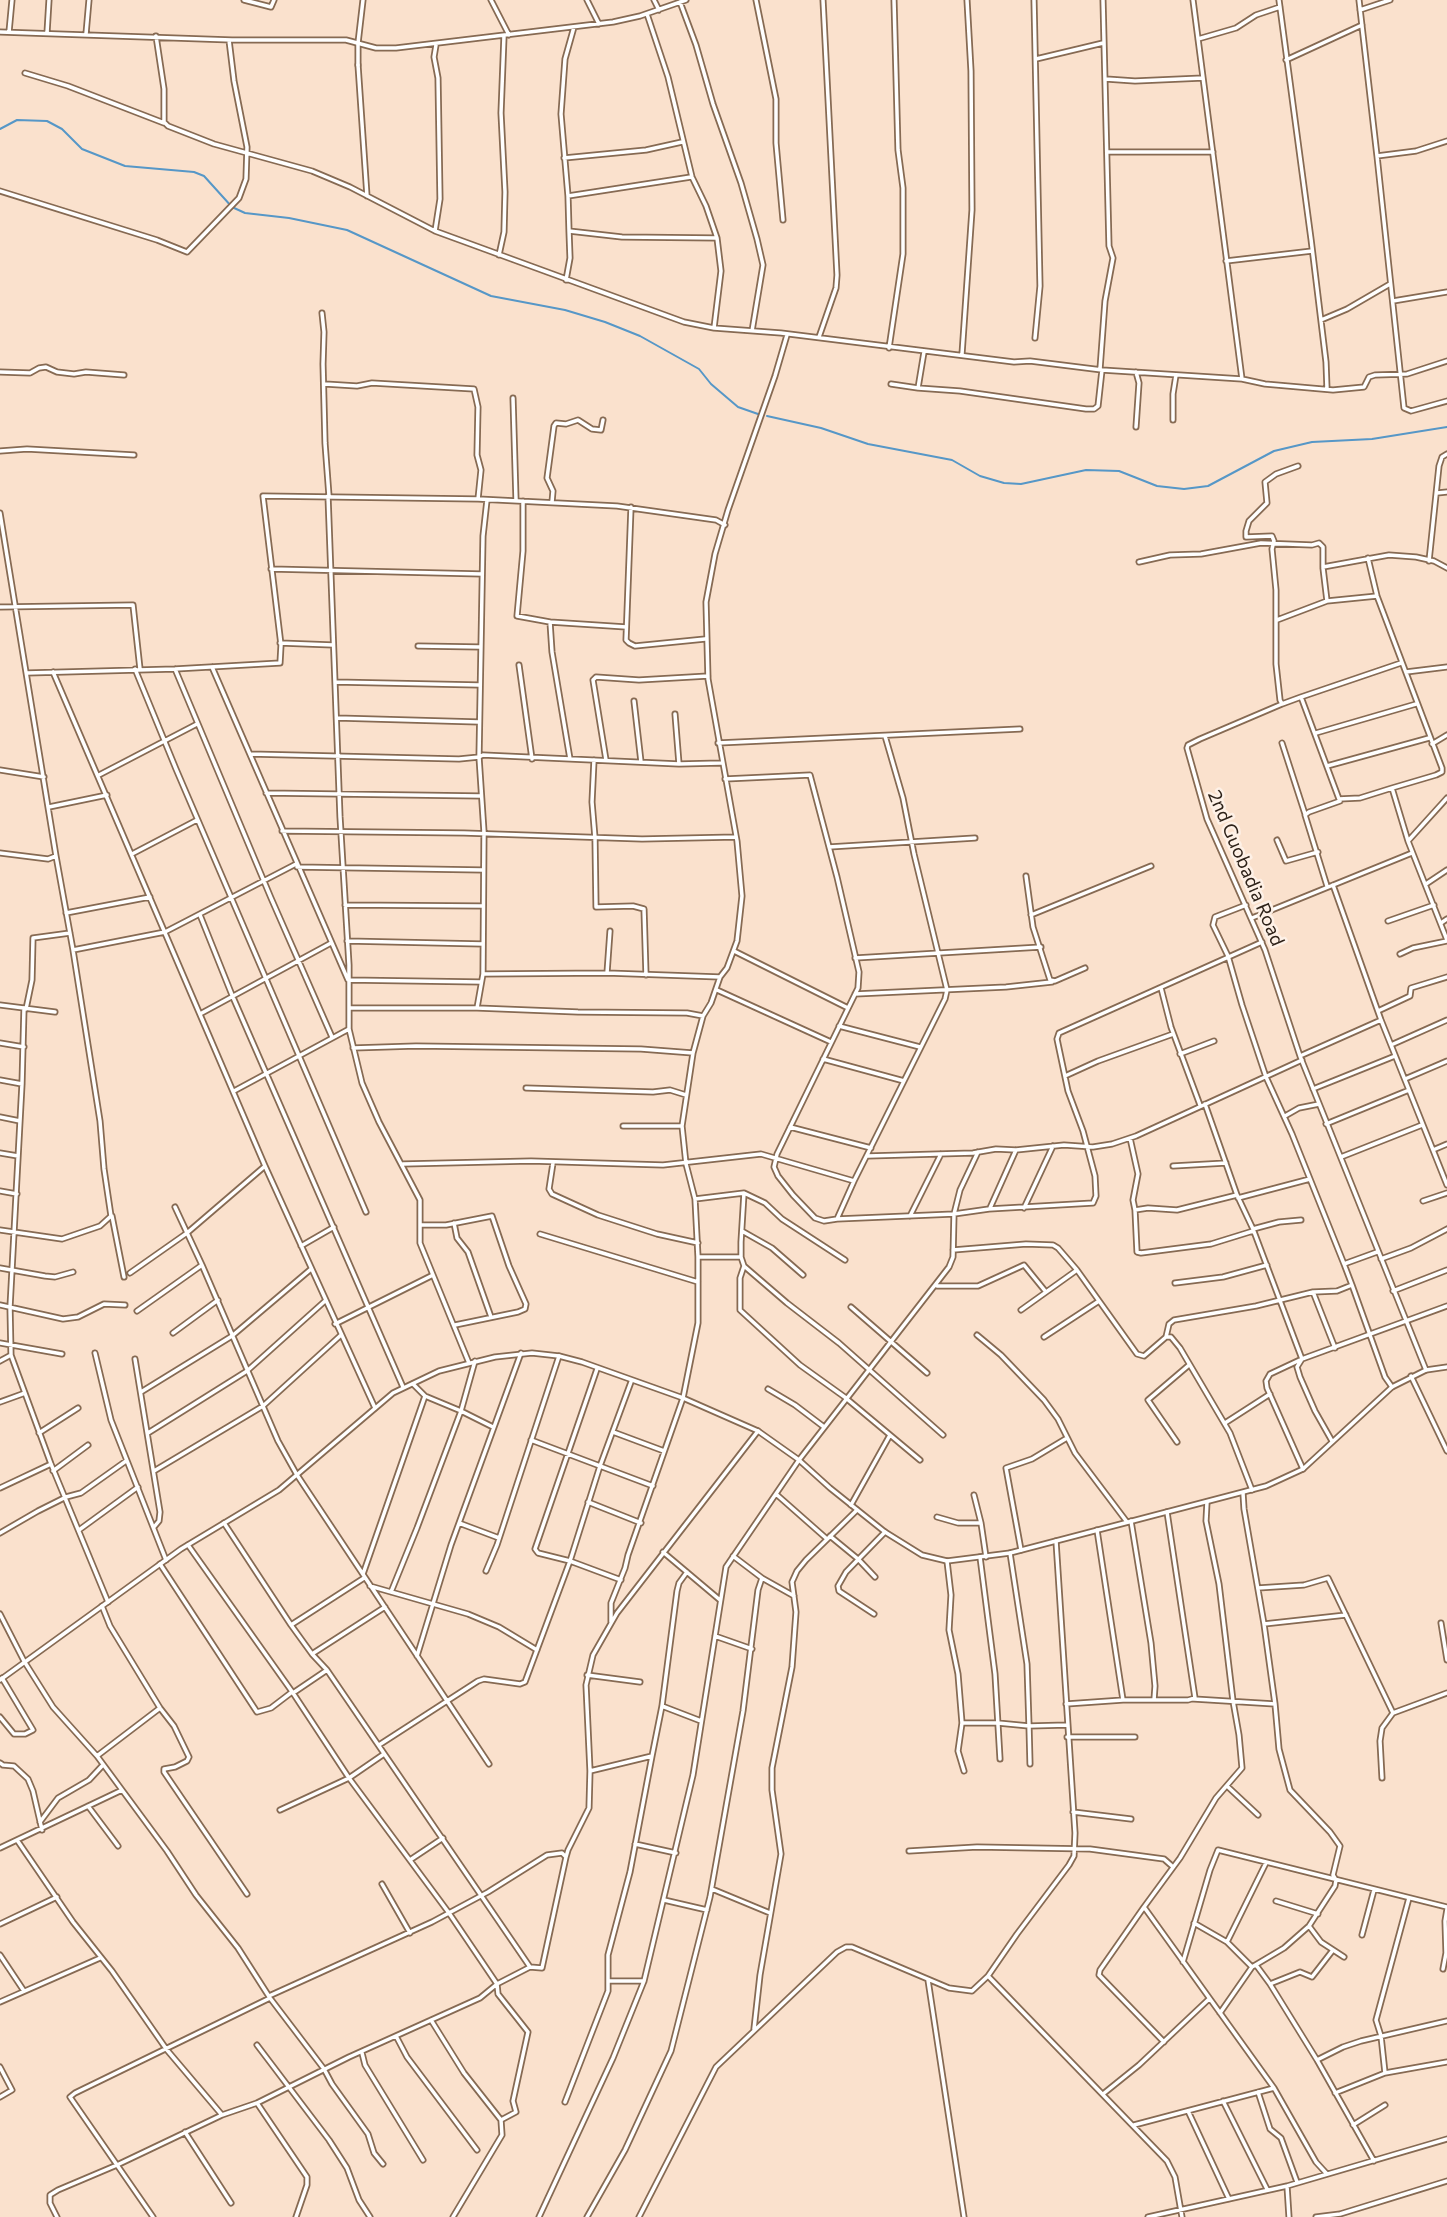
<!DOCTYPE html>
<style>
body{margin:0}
canvas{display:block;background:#fae1cd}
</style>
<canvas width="1447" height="2217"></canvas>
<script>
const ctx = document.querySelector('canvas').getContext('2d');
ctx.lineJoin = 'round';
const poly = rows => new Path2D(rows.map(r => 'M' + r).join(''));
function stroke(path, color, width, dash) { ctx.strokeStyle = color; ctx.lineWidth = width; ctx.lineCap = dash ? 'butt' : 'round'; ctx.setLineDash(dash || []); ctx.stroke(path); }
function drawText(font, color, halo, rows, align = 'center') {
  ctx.font = font + ' Commissioner,sans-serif'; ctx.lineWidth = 5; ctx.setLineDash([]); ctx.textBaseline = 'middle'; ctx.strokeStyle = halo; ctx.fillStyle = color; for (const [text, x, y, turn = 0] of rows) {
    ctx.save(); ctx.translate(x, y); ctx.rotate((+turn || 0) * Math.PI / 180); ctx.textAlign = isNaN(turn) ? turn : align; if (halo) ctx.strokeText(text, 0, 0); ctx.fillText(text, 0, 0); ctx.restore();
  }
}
stroke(poly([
 [0,129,17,120,47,121,62,129,82,149,125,166,194,172,204,176,232,207,245,213,289,218,347,230,491,296,565,310,605,322,640,336,699,369,711,384,738,407,758,414],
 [767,416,821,428,868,444,952,460,980,476,1004,483,1021,484,1086,470,1119,471,1157,486,1184,489,1208,486,1274,451,1312,442,1372,439,1447,427]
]), '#5697c7', 2);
const minor = poly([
 [244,0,271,7,274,0],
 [491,0,509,35],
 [587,0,599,24],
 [654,0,659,10],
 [756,0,776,99,776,143,783,220],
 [1034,0,1040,286,1035,338],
 [1193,0,1242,379],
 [1279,0,1311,239,1326,362,1327,389],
 [1359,0,1377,156],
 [680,2,696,45,713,104,741,183,757,239,763,265,752,331],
 [1360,10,1390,0],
 [647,14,668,77,692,177,706,206,717,238,721,271,714,328],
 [574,27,565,59,561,114,568,196,691,177],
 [0,32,232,40,346,40,376,48,396,48,613,22,640,16,686,0],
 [9,32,12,0],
 [47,33,49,0],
 [86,34,89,0],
 [156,36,164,89,164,122,168,126,214,144,312,171,350,187,435,231,684,322,714,328,781,333,1014,362,1030,361,1102,370,1242,379,1265,384,1333,390,1364,387,1369,377,1375,375,1407,374,1447,361],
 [1198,39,1236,28,1256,15,1280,7],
 [1036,59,1103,43],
 [1286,60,1362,25],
 [358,65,367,196],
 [25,73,68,86,164,123],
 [1106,79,1135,81,1203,78],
 [1447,141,1416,151,1377,156,1404,408,1411,411,1447,401],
 [1108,152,1213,152],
 [564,158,646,150,682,142],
 [0,191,157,240,187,252,239,198,246,179,247,147,234,81,229,40],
 [568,196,569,231],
 [435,231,440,199,438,78,434,57,436,45],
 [499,255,504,232,505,192,501,113,504,36],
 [1226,261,1312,251],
 [566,280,570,258,569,231,622,237,717,238],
 [1393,301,1447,292],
 [322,313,324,332,323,364,325,443,329,496],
 [1321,320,1347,309,1390,284],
 [819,337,836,288,837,275,823,0],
 [889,348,903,254,903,188,898,150,894,0],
 [924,352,918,388,960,391,1086,409,1094,409,1098,406,1102,370],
 [962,354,972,210,971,71,967,0],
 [1100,369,1105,301,1113,258,1109,246,1103,0],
 [0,372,30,373,39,368,46,367,57,372,74,374,86,372,124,375],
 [325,384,357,386,372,383,474,389,478,407,477,455,481,470,478,499],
 [891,384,918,388],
 [513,398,516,500],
 [1173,420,1173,394,1176,375],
 [1136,427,1139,383,1136,372],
 [0,451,27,449,134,455],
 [1298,466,1276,474,1265,482,1267,503,1249,521,1246,531,1246,537,1272,536,1274,541,1272,549,1276,590,1276,664,1280,700,1282,704,1301,697,1339,799,1360,798,1392,788,1408,841,1447,940],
 [1437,493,1447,492],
 [328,496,340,817,349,965,349,1029,362,1083,379,1122,420,1200,420,1243,469,1363],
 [487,500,483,536,479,757,483,755,679,764,721,763],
 [523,501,523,551,517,616,550,622],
 [552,502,553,491,547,478,554,426,556,423,566,424,578,420,592,429,601,430,603,420],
 [631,507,626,640,629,643,635,646,705,639],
 [0,513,56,856,48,859,0,853],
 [1368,558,1377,596,1442,768,1442,772,1436,775,1392,788],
 [1429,561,1439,466,1442,457,1447,454],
 [1139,562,1170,555,1201,554,1261,543,1312,545,1319,543,1323,547,1323,567,1389,555,1416,557,1434,561,1447,568],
 [1323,568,1327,601],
 [271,569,482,574],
 [0,607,133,605,140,669],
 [1277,620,1327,601,1377,596],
 [280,643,333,645],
 [418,646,480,647],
 [519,665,532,759],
 [212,667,348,980,481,982],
 [135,669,176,769,366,1212],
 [175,669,271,898,332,1037],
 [53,672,265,1166,375,1408],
 [1406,672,1447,667],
 [27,673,175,669,280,663,281,645,263,496,478,499,617,506,716,520,725,525],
 [335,682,479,685],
 [1301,697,1401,663],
 [634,701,641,762],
 [1282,704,1200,739,1188,745,1187,748,1207,819,1265,950,1300,1056,1426,1370],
 [675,714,679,764],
 [337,718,479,722],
 [1316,733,1416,704],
 [718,743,1020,729],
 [1282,743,1305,814],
 [1432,744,1447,735],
 [250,754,459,759,479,757,484,832,483,974,607,973,720,977],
 [570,759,552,652,550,622,626,627],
 [594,760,592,802,595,838,596,907,633,906,644,909,646,975],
 [606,760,593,680,596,677,639,680,708,676],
 [1327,766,1429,738],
 [0,770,44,777],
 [99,775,197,724],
 [725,779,810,775,837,877,859,972,858,988,777,1154,774,1167,778,1176,793,1195,815,1218,824,1221,837,1219],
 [266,793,481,796],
 [49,807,107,795],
 [282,831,464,833,642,839,736,837],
 [1277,840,1286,861,1318,852],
 [1409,840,1447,798],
 [829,847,975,838],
 [132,854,197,820],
 [56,856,73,950,165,932,296,864],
 [297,867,483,870],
 [1026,876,1033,927,1050,980,1055,981,1085,968],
 [1426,884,1447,870],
 [1333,885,1381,1020,1447,1185],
 [1327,886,1305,815,1309,812,1340,801],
 [345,905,483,906],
 [1246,905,1215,917,1213,925,1228,956,1242,1005,1266,1077,1292,1134,1344,1264],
 [66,913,150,897],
 [200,915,232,995,403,1387],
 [1031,915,1151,866],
 [1252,918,1412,853],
 [1388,921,1434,905],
 [1441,923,1447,919],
 [347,941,483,944],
 [734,951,848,1008],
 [1400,954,1413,948,1447,941],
 [855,958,1041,947],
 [607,973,610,931],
 [1161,988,1171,1027,1200,1105],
 [717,990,831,1042],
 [855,994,1006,987,1052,982],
 [0,1005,55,1012],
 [24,1008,22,1084,10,1307,11,1355,51,1464,108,1602],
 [350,1008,477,1008,483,974],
 [477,1008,578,1012,687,1013,703,1016],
 [26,1009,32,980,33,938,70,933],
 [1378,1011,1410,996,1411,988,1447,977],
 [200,1014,331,943],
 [839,1026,920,1047],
 [0,1043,24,1047],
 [1391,1045,1447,1020],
 [353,1048,416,1046,641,1049,693,1053],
 [1180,1054,1214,1041],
 [1300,1056,1381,1020],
 [823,1059,904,1081],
 [1065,1076,1098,1061,1173,1034],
 [1405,1079,1447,1061],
 [0,1080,22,1084],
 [526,1088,653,1092,670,1090,686,1095],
 [1313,1089,1395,1056],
 [234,1091,349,1029],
 [1205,1104,1237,1195,1253,1229,1302,1359,1297,1367,1300,1377,1315,1411,1332,1441],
 [1285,1116,1299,1108,1319,1104],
 [0,1117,20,1121],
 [1326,1124,1409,1090],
 [623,1126,682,1126],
 [790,1127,871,1148],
 [1130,1138,1138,1174,1133,1200,1135,1210],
 [1433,1150,1447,1144],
 [978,1152,960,1190,954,1214,989,1209,1093,1203,1096,1196,1095,1176,1083,1131,1068,1091,1057,1039,1059,1033,1262,942],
 [0,1153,18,1156],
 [868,1156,973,1153,996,1149,1016,1150,1064,1145,1093,1147,1112,1144,1136,1136,1302,1060],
 [1341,1157,1422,1125],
 [553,1163,549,1189,552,1194,598,1215,657,1234,698,1243],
 [403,1164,531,1161,663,1165,761,1154,854,1181,837,1219,954,1214,953,1257,949,1267,799,1460,726,1567,693,1775,644,1981,613,2058,539,2217],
 [1173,1166,1226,1163],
 [854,1181,945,999,947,990,914,854,903,798,885,736],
 [0,1191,17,1194],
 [744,1193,741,1242,741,1257,744,1266,740,1278,740,1310,800,1365,846,1398],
 [1237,1195,1177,1210,1148,1208,1135,1210,1137,1252,1141,1253,1211,1244,1253,1231],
 [1238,1198,1310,1179],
 [695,1199,744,1193,765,1203,782,1219,845,1260],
 [1423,1201,1447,1193],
 [175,1207,202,1265,278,1441,297,1475,489,1764],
 [990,1208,1016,1150],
 [1024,1208,1053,1146],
 [112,1216,124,1277],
 [910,1216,941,1154],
 [454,1223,457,1238,468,1252,491,1317],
 [420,1225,446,1225,492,1216,509,1266,526,1304,525,1309,518,1312,455,1325],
 [1253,1229,1279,1222,1301,1220],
 [0,1230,62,1239,100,1226,111,1216,104,1169,100,1121,73,950],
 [742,1231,772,1248,803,1275],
 [540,1234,698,1282],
 [301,1246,334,1227],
 [953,1250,1026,1244,1053,1245,1058,1248,1077,1270,1137,1354,1144,1356,1166,1337,1171,1337,1180,1348,1230,1433,1252,1490],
 [698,1257,741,1257],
 [1381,1259,1411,1248,1447,1229],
 [744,1266,787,1303,839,1343,943,1435],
 [0,1268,45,1276,55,1277,73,1272],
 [130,1273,187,1233,265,1166],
 [1175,1283,1223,1277,1267,1265],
 [1352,1285,1344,1264,1377,1252],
 [937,1286,978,1286,1024,1265,1046,1292],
 [1393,1291,1447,1270],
 [1313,1292,1335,1348],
 [0,1305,63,1319,78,1317,104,1304,125,1305],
 [851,1307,927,1373],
 [1021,1310,1077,1270],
 [137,1311,202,1265],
 [335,1324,433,1275],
 [173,1333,218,1300],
 [977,1335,1001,1355,1044,1400,1058,1419,1075,1453,1127,1522],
 [1044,1337,1099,1301],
 [1166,1337,1169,1324,1174,1320,1256,1306,1313,1292,1337,1291,1352,1285,1385,1377,1392,1387],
 [0,1343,62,1354],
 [95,1353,111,1420,166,1560],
 [135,1359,160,1512,159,1521,154,1527],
 [0,1361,11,1355],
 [597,1369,535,1549,538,1553,570,1561,621,1580],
 [1411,1376,1447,1451],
 [768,1389,795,1405,824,1427],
 [141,1392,232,1336,311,1269],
 [425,1396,461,1411,475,1361],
 [847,1399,920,1460],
 [0,1402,25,1393],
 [1225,1423,1270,1394],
 [613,1432,664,1451],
 [39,1433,78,1408],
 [148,1433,247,1371,325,1301],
 [531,1440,653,1486],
 [1177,1442,1148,1400,1189,1365],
 [1303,1469,1267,1388,1266,1381,1270,1374,1302,1359,1447,1306],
 [53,1471,88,1445],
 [154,1471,263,1406,341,1335],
 [0,1488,51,1464],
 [1243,1493,1244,1509,1264,1624,1275,1704],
 [776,1494,827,1539],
 [974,1495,981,1523],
 [588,1502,641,1523],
 [1207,1502,1206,1521,1219,1584,1233,1701,1239,1735,1242,1768,1216,1798,1180,1858,1144,1907,1274,2088,1316,2162,1327,2174],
 [851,1505,890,1435],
 [937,1517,958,1523,981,1523,986,1557],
 [1131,1521,1151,1643,1155,1686,1154,1700],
 [224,1523,291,1625,312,1654,327,1670,530,1967],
 [459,1523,499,1538],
 [79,1530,138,1487],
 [1097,1530,1123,1700],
 [0,1533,38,1511,66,1497,81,1493,126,1461],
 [830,1536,858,1559,875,1577],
 [188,1545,293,1693,349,1778,449,1913,497,1984,498,1994,528,2032,513,2101,516,2112,501,2120,502,2135,453,2217],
 [1021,1550,1006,1468,1032,1459,1067,1438],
 [663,1552,720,1600],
 [980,1557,995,1674,1000,1759],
 [947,1561,951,1595,949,1630,958,1674,962,1723,958,1751,964,1771],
 [160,1564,257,1712,271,1708,292,1692],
 [486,1571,497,1545,559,1356],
 [363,1574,425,1396,413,1384],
 [762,1578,794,1596],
 [370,1586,468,1614,499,1627,537,1650],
 [1258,1588,1304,1585,1328,1578,1393,1713,1447,1693],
 [391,1592,417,1528,461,1411,493,1427],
 [102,1606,110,1626,160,1708,174,1726,189,1757,187,1761,175,1767,164,1769,164,1772,247,1894],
 [0,1614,24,1661,53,1707,97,1756,167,1851,196,1895,238,1948,270,1998,324,2069,332,2084,368,2134,374,2153,383,2164],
 [874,1614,839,1591,838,1586,846,1572,885,1532],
 [611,1622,611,1603,625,1568,628,1555,683,1398,698,1323,698,1257,695,1199,686,1164,682,1126,693,1053,703,1016,711,1003,720,977,727,968,737,941,742,896,737,841,708,679,706,602,715,554,728,510,775,376,787,335],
 [1441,1623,1447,1660],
 [1264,1624,1346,1615],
 [291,1625,364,1578],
 [715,1636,752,1649],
 [312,1654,385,1607],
 [417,1656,451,1545,521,1353],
 [587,1675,640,1682],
 [293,1693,327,1670],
 [1194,1699,1275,1704,1279,1749,1290,1790,1330,1832,1340,1846,1333,1875,1336,1880,1335,1886,1309,1926,1284,1948,1252,1967,1220,2013],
 [1066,1704,1123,1700,1188,1700,1195,1698,1167,1512],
 [662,1706,701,1721],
 [0,1717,14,1734,25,1734,33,1730,2,1678],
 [962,1723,998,1723,1029,1726,1027,1664,1010,1553],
 [1067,1737,1135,1737],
 [379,1745,478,1681,484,1679,520,1684,525,1682,570,1561,600,1466,631,1382],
 [97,1756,160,1708],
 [652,1756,662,1706,677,1591,679,1583,687,1572],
 [0,1763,3,1765,14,1766,28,1779,33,1791,42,1830],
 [1030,1764,1029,1726,1067,1725],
 [1382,1778,1380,1741,1382,1728,1393,1713],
 [1227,1786,1258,1815],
 [88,1806,118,1846],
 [280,1810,349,1778,384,1754],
 [1073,1812,1131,1819],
 [40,1822,58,1798,89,1780,102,1766],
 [17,1840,73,1922,112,1971,167,2050,222,2115],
 [635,1844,676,1853],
 [0,1848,122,1790],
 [909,1851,977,1847,1090,1849,1164,1859,1172,1866],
 [410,1860,443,1838],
 [382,1884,410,1933],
 [712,1889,770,1913],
 [664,1900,707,1910],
 [1276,1901,1318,1914],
 [1144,1907,1100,1970,1099,1975,1164,2042],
 [1194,1923,1227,1942,1252,1967],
 [0,1924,57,1897],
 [1309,1926,1321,1942,1344,1957],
 [1362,1935,1374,1890],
 [1227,1942,1266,1863],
 [0,1955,24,1991],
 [1183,1962,1210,1870,1218,1850,1447,1907],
 [1256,1965,1270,1984,1317,2060,1374,2161],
 [1443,1969,1446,1953,1445,1921,1447,1909],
 [988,1976,1167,2161,1175,2177,1182,2217],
 [928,1980,964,2217],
 [608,1981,644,1981],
 [1270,1984,1300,1972,1312,1977,1333,1950],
 [269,1996,432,1922,488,1892,547,1855,562,1853,566,1857,568,1850,589,1808,590,1771,586,1685,593,1655,617,1613,758,1431],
 [0,2002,100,1958],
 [431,2020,464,2073,501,2120],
 [754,2029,760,1975,781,1854,772,1790,772,1768,792,1667,796,1612,792,1582,797,1571,806,1560,857,1510],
 [396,2036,407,2057,477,2150],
 [257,2045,329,2140,347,2168,359,2200,370,2217],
 [362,2053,365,2065,423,2160],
 [1317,2060,1343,2047,1361,2041,1447,2021],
 [0,2067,12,2090,0,2097],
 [1385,2073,1381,2036,1376,2020,1409,1898],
 [1258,2092,1270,2129,1281,2138,1297,2182],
 [1335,2093,1385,2073,1447,2062],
 [1103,2094,1139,2065,1209,1999],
 [1223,2101,1267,2189],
 [565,2102,608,1991,608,1955,630,1872,652,1756,590,1771],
 [257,2103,307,2177,307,2185,296,2217],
 [1188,2111,1229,2199],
 [1134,2125,1274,2088],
 [1353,2125,1385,2105],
 [185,2132,231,2203],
 [1287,2186,1289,2217],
 [57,2217,50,2203,50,2195,58,2190,117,2165,222,2115,257,2103,349,2057,480,1998,497,1984,530,1967,542,1968,566,1857],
 [153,2217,70,2097,75,2093,270,1998],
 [587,2217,625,2150,671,2051,710,1897,743,1711,758,1590,762,1578,733,1556],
 [639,2217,716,2067,837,1952,846,1947,852,1947,949,1988,972,1991,988,1976,1017,1934,1069,1865,1074,1856,1075,1833,1056,1541],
 [1148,2217,1287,2186,1447,2139],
 [1316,2217,1340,2214,1447,2181]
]);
const tertiary = poly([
 [358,65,358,43,363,0],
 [0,1680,181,1549,279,1490,393,1393,439,1371,495,1357,532,1353,559,1356,582,1362,683,1398,758,1431,799,1460,830,1488,885,1532,922,1555,947,1561,1010,1553,1266,1486,1303,1469,1392,1387,1426,1370,1447,1367]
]);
stroke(minor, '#866a53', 7);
stroke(tertiary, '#866a53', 7);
stroke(minor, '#fff', 3.5);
stroke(tertiary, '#fff', 3.5);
drawText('19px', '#2e2219', '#fef1e7', [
 ["2nd Guobadia Road",1246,868,67]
]);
</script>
